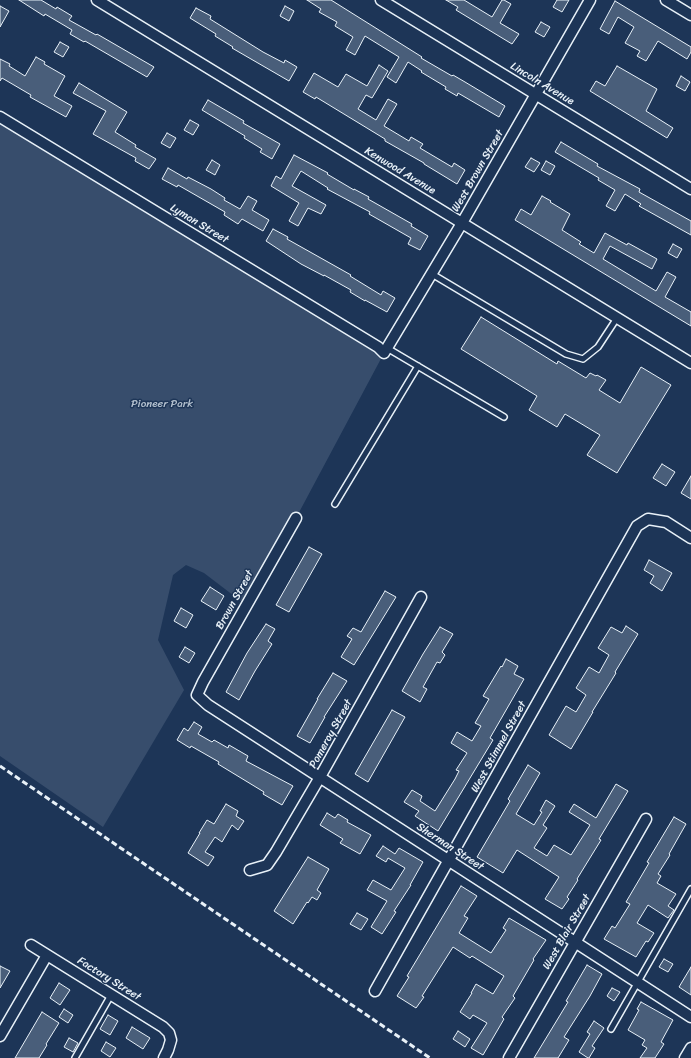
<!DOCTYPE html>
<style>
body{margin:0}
canvas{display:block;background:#1d3557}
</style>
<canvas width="691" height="1058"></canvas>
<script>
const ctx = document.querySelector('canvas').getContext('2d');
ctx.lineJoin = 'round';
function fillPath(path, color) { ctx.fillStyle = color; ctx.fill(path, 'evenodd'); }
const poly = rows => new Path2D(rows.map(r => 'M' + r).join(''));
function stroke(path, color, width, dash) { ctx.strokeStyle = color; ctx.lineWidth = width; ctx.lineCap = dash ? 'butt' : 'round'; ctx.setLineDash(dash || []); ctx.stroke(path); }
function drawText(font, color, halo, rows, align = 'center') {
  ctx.font = font + ' Sriracha,sans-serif'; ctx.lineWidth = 3; ctx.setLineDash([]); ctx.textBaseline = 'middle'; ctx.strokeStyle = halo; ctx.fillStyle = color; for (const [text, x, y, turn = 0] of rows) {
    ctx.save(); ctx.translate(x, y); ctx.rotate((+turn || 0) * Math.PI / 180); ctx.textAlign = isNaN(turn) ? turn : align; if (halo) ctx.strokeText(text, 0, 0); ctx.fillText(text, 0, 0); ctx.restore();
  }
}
fillPath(poly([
 [0,117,384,353,296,518,246,605,204,573,186,565,173,575,158,640,184,690,103,827,0,756]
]), '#374d6c');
const building = poly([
 [19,0,41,0,56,9,57,7,72,16,69,20,96,35,97,34,154,67,147,77,85,41,84,42,70,34,72,30,45,14,44,16,19,0],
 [307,0,331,0,422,57,421,58,452,76,453,75,465,82,505,106,499,117,458,93,457,96,445,89,446,87,421,72,422,71,408,62,396,83,387,77,399,57,365,36,355,55,346,50,353,37,335,26,337,22,319,12,321,9,307,0],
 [446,0,464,0,492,17,502,0,504,0,511,4,500,23,519,34,512,44,456,10,458,7,446,0],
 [557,0,569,0,562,12,553,7,557,0],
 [615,1,691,47,691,52,687,59,658,41,646,61,637,56,640,51,625,43,634,27,618,17,609,34,600,29,615,1],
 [0,6,9,11,0,27,0,6],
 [285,6,294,11,289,21,280,16,285,6],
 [196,8,211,16,210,19,263,52,284,63,285,60,297,67,289,81,232,48,233,47,215,36,216,34,190,18,196,8],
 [541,22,550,27,544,37,535,32,541,22],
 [60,42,69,47,63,57,54,52,60,42],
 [36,57,45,62,44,64,65,76,54,96,72,106,66,117,30,97,31,95,2,78,0,81,0,59,10,64,9,66,25,76,36,57],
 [379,65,388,71,372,98,366,95,358,109,376,120,388,99,397,104,384,126,409,141,411,137,423,144,420,148,452,167,454,163,465,170,457,184,424,164,424,163,385,141,385,139,316,97,315,99,303,92,314,73,338,87,346,74,367,86,379,65],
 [617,66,657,89,646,111,673,128,667,138,590,91,596,81,605,86,617,66],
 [681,76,690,82,685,91,676,86,681,76],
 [79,83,127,112,115,132,136,145,135,147,156,159,149,169,135,161,136,158,93,134,106,111,73,93,79,83],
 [208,100,244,121,243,123,280,144,272,159,260,152,262,149,244,138,245,136,202,110,208,100],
 [190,120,199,125,193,135,184,130,190,120],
 [167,133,176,138,170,148,161,143,167,133],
 [561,142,598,164,597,166,640,189,639,192,691,221,691,235,639,206,641,204,625,194,615,211,606,206,615,190,598,180,599,178,555,152,561,142],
 [294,155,328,173,327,174,354,190,354,189,369,197,368,199,412,224,411,226,428,236,420,250,408,244,411,238,369,214,370,212,327,189,328,188,301,171,292,186,326,205,321,214,308,208,298,226,289,221,299,203,271,186,276,176,281,179,294,155],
 [531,158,540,163,534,172,525,167,531,158],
 [212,160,220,165,215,175,206,170,212,160],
 [546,161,555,166,550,175,541,170,546,161],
 [168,168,187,179,188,177,211,189,225,198,224,200,240,209,248,196,257,201,252,210,269,220,263,231,242,219,238,224,224,215,225,212,178,185,177,187,162,179,168,168],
 [542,196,551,201,550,202,570,214,562,230,581,242,579,244,594,253,605,233,627,245,628,243,657,259,652,269,610,246,603,259,656,291,667,272,676,277,665,297,691,312,691,326,515,220,521,209,531,215,542,196],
 [273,229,288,237,287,239,351,275,350,276,381,295,383,291,395,298,387,312,365,300,365,301,350,292,351,290,324,275,324,276,301,264,266,241,273,229],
 [673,244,682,249,677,258,668,253,673,244],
 [481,317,557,364,558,361,586,378,590,373,596,376,597,375,606,380,599,390,620,403,641,367,671,385,617,473,587,455,600,435,565,414,557,427,529,410,537,396,461,349,481,317],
 [662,464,675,472,666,486,653,478,662,464],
 [691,476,691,499,681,493,691,476],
 [309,547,322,554,289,612,276,605,309,547],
 [649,560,672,573,662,591,650,583,654,576,644,570,649,560],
 [210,587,224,596,216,610,201,601,210,587],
 [385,591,396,597,354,665,341,657,352,639,347,636,353,628,361,632,385,591],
 [181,608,193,615,186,628,174,621,181,608],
 [266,624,275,629,268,641,272,644,255,671,239,700,226,692,247,653,266,624],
 [626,626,638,634,615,672,616,673,592,712,593,712,571,749,549,735,566,706,576,712,586,695,576,688,589,667,599,673,609,655,598,648,611,627,622,633,626,626],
 [440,627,453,634,442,652,445,655,440,663,437,662,423,687,427,689,420,702,402,691,423,654,440,627],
 [185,647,195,653,189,663,179,657,185,647],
 [506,659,518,666,514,674,524,679,490,738,493,740,438,831,415,816,419,811,404,802,412,790,422,796,420,801,435,811,455,779,459,771,456,770,467,753,451,743,457,732,472,741,481,726,475,723,489,699,483,696,501,666,502,667,506,659],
 [333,673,347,681,324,717,325,717,310,743,297,736,318,699,317,699,333,673],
 [392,710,405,717,368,782,355,774,392,710],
 [194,722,202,727,198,734,212,742,214,740,228,748,229,745,248,756,246,761,293,786,282,805,263,794,264,792,218,764,219,762,191,746,190,748,177,740,184,728,188,731,194,722],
 [528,765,540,773,516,814,534,825,542,812,540,811,546,800,555,806,543,825,547,828,534,848,547,856,554,845,571,855,590,825,569,812,574,804,596,818,616,784,628,791,599,839,601,840,577,879,578,880,567,897,569,899,562,909,545,899,559,877,517,850,503,873,477,857,510,801,508,799,528,765],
 [226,804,238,811,236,816,244,821,238,830,232,825,222,842,215,837,205,852,214,857,208,866,188,853,200,833,199,833,207,820,214,824,226,804],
 [327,813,335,818,338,814,348,820,347,822,371,835,360,854,340,843,343,839,320,825,327,813],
 [674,817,686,824,669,854,670,855,658,874,661,876,657,883,676,894,668,906,674,910,668,918,648,905,637,923,654,933,648,942,646,941,636,957,604,939,612,926,615,928,630,904,626,902,649,863,647,862,674,817],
 [383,846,395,854,399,848,423,862,410,885,411,885,394,911,396,912,382,934,371,927,387,901,367,890,373,880,391,890,405,868,388,858,386,862,376,856,383,846],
 [308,857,329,869,317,890,321,893,317,900,312,897,308,903,307,902,293,924,274,911,308,857],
 [461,886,477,896,464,916,468,918,459,933,491,953,506,930,503,928,509,918,546,940,533,959,534,960,513,996,515,998,502,1017,504,1019,483,1055,471,1048,487,1023,473,1015,470,1019,460,1012,472,993,471,993,476,984,493,994,504,976,472,956,470,958,453,947,422,996,424,997,416,1008,397,996,409,977,407,976,461,886],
 [357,913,368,919,361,930,350,924,357,913],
 [664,959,673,964,668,972,659,967,664,959],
 [587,965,602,974,590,996,564,1037,569,1040,558,1058,534,1058,568,1002,566,1001,587,965],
 [0,966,10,971,0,988,0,966],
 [691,967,691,995,679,987,691,967],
 [59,983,70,990,60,1005,50,998,59,983],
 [612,988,620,992,614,1001,607,996,612,988],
 [641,1002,673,1020,661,1042,664,1044,655,1058,640,1058,647,1048,642,1045,645,1040,628,1030,639,1010,637,1009,641,1002],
 [64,1009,73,1015,68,1023,59,1017,64,1009],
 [42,1012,59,1023,46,1044,47,1045,39,1058,15,1058,42,1012],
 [108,1015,118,1021,110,1035,100,1029,108,1015],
 [594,1021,604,1028,592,1046,595,1048,589,1058,588,1058,579,1052,590,1034,587,1032,594,1021],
 [132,1027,150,1038,143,1049,126,1038,132,1027],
 [458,1031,470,1039,465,1047,453,1039,458,1031],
 [69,1038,78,1043,73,1052,64,1047,69,1038],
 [106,1042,116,1048,110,1057,101,1051,106,1042]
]);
fillPath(building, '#495e7a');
stroke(building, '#e8f1f8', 1);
const service = poly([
 [432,274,566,354,583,359,598,347,617,318],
 [387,348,504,417],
 [335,504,418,366],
 [611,1029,691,889],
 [75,1058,111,995]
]);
const minor = poly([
 [97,0,691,363],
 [381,0,691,189],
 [666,0,691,15],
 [0,117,378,347,384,353,462,223,590,0],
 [296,518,203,682,197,695,208,705,691,1017],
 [250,870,267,865,276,852,320,777,421,597],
 [31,945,163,1027,169,1033,171,1040,168,1050,164,1058],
 [375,991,637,526,648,519,666,522,691,538],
 [0,1036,47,955],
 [509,1058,646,819],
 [685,1058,691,1048]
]);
stroke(service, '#e8f1f8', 8);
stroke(minor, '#e8f1f8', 13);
stroke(service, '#1d3557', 5);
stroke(minor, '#1d3557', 10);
stroke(poly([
 [0,766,430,1058]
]), '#e8f1f8', 3, [6, 3]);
drawText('11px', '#e8f1f8', '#1d3557', [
 ["Lincoln Avenue",542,84,31],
 ["Kenwood Avenue",400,171,31],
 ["West Brown Street",478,171,-60],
 ["Lyman Street",199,224,31],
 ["Brown Street",235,600,-61],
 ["Pomeroy Street",331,734,-61],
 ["West Stimmel Street",499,747,-61],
 ["Sherman Street",450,847,33],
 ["West Blair Street",567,932,-60],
 ["Factory Street",109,979,32]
]);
drawText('11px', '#b3c0ce', '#1d3557', [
 ["Pioneer Park",162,404]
]);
</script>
